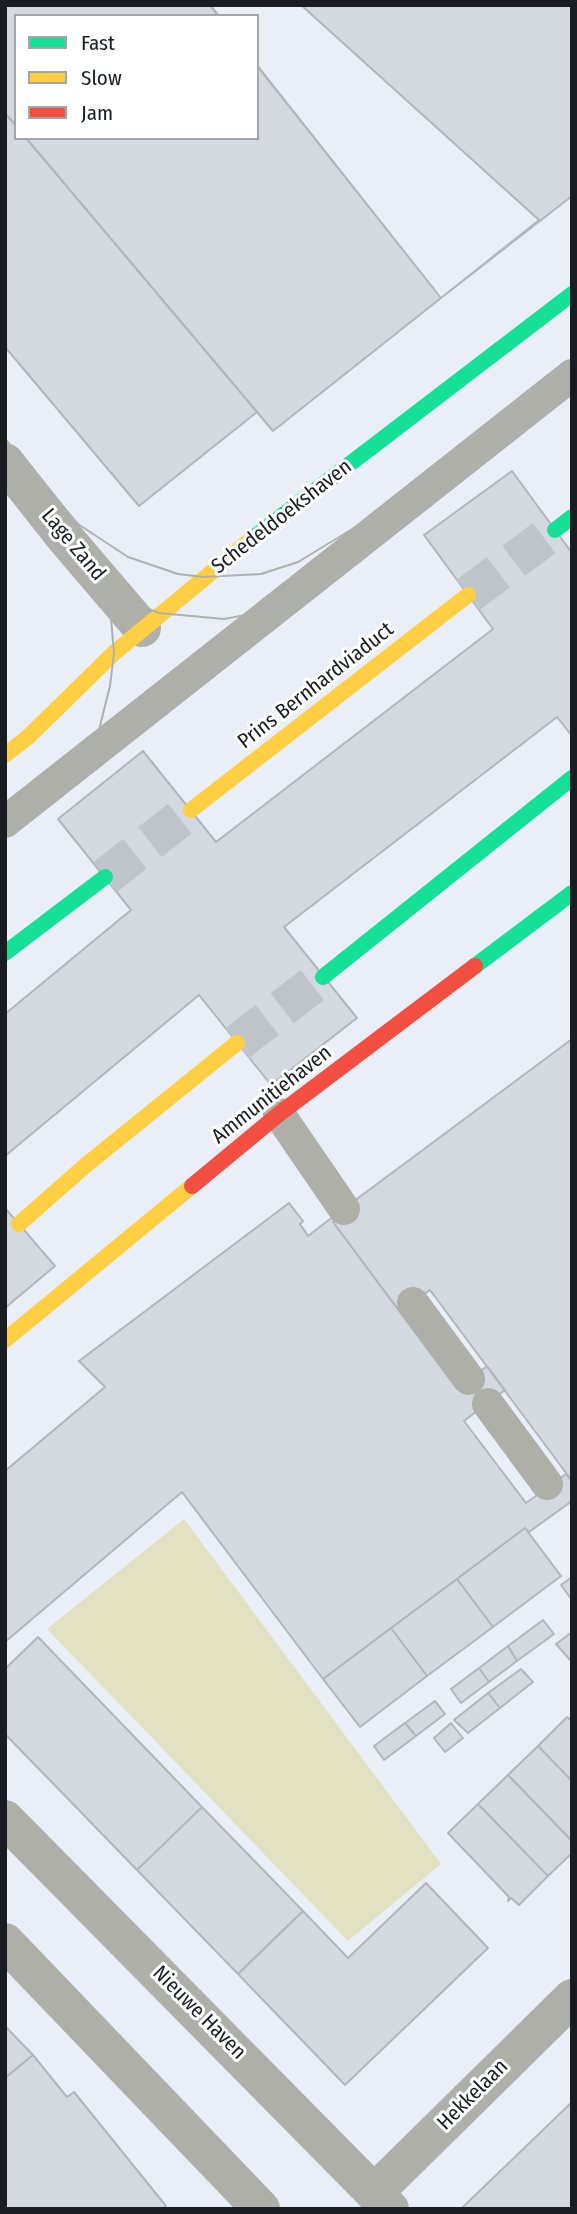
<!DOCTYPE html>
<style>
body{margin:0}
#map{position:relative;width:577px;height:2214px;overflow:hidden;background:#eaeff7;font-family:"Fira Sans Condensed",sans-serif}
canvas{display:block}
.frame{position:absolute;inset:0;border:7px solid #191d22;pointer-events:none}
.legend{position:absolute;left:14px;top:14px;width:245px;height:126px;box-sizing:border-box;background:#fff;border:2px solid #a3a5a7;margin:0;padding:9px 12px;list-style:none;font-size:21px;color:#191d22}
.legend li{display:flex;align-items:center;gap:14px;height:35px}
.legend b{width:35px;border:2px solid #a3a5a7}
</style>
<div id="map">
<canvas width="577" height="2214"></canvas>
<div class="frame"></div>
<ul class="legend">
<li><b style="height:9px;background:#16e098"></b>Fast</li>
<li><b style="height:9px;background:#ffcf43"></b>Slow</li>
<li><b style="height:9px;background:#f24e42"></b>Jam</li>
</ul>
</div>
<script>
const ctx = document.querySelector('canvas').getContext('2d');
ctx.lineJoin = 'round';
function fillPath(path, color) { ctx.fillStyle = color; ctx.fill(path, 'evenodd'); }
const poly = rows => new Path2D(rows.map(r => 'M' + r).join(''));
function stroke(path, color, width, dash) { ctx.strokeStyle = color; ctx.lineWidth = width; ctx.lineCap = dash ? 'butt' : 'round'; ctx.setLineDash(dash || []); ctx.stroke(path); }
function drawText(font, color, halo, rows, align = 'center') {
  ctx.font = font + ' "Fira Sans Condensed",sans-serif'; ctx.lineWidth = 6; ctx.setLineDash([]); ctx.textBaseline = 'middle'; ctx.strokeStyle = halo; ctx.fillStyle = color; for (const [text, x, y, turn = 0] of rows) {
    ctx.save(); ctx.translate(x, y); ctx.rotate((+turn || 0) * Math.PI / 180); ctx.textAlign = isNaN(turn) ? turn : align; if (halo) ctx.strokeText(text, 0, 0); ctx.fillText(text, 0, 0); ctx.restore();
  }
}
fillPath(poly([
 [184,1519,441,1864,348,1941,47,1629]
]), '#e2e1c2');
const building = poly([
 [5,5,210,5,219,16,16,16,16,126,5,113,5,5],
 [210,5,301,5,539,220,441,298,257,65,257,16,219,16,210,5],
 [210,5,572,5,572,196,441,298,257,66,257,16,218,16,210,5],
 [257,65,441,298,273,431,26,138,257,138,257,65],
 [5,113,16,126,16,138,26,138,257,412,139,506,5,347,5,113],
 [512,471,572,553,572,736,557,717,284,927,357,1018,271,1085,199,995,5,1156,5,1014,131,910,58,819,143,751,216,842,493,629,424,535,512,471],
 [572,1039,572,1481,430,1290,400,1312,333,1222,337,1219,334,1216,572,1039],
 [289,1203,303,1221,300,1224,308,1236,334,1216,337,1219,333,1222,457,1389,487,1366,505,1390,464,1421,526,1503,566,1474,572,1481,572,1501,529,1532,525,1528,323,1679,182,1492,5,1642,5,1471,105,1387,79,1361,289,1203],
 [5,1208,55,1266,5,1308,5,1208],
 [525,1528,561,1576,493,1627,457,1579,525,1528],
 [572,1577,572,1600,561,1585,572,1577],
 [457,1579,493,1627,427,1676,391,1628,457,1579],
 [543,1620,554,1634,517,1661,508,1646,543,1620],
 [391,1628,427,1676,360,1727,323,1679,391,1628],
 [572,1632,572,1661,571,1661,556,1644,572,1632],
 [38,1637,202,1807,137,1870,5,1734,5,1669,38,1637],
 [508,1646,517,1661,489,1682,479,1668,508,1646],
 [479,1668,489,1682,461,1703,451,1689,479,1668],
 [521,1669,533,1682,500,1708,488,1693,521,1669],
 [488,1693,500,1708,468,1733,454,1720,488,1693],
 [435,1701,445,1714,416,1736,405,1723,435,1701],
 [567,1717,572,1721,572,1781,538,1746,567,1717],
 [405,1723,416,1736,384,1760,374,1746,405,1723],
 [451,1723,463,1738,445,1752,434,1738,451,1723],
 [538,1746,572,1781,572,1841,508,1775,538,1746],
 [508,1775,572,1841,572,1853,548,1876,478,1804,508,1775],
 [478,1804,548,1876,519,1905,511,1898,508,1901,509,1897,448,1833,478,1804],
 [202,1807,303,1911,238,1974,137,1870,202,1807],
 [426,1883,488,1948,345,2085,238,1974,303,1911,348,1958,426,1883],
 [5,2026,33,2055,5,2078,5,2026],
 [33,2055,67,2097,74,2092,166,2206,162,2209,5,2209,5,2078,33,2055],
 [572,2102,572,2209,464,2209,463,2207,572,2102]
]);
fillPath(building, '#d4d8df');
stroke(building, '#b1b5bc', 2);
stroke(poly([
 [468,595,555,530],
 [105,877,191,810],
 [237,1043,323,977]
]), '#c0c5cc', 38, [38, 19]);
stroke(poly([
 [5,822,572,375],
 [279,1114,344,1209],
 [413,1303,469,1379],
 [488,1404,547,1484]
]), '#aeafa9', 32);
stroke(poly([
 [5,462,66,539,142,628],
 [5,1819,390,2209],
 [5,1942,261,2209],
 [375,2192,572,1998]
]), '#aeafa9', 38);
stroke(poly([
 [555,530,572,517],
 [253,538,572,294],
 [5,953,105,877],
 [475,966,572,893],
 [323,977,572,778]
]), '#16e098', 16);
stroke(poly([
 [5,755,28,737,114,653,253,538],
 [191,810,468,595],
 [19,1224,86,1165,237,1043],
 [5,1340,192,1186]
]), '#ffcf43', 16);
stroke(poly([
 [192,1186,279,1114,475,966]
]), '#f24e42', 16);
stroke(poly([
 [5,439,78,524,128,557,178,574,203,577,261,574,298,562,367,520,572,359],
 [5,485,51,544,84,576,128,601,159,613,224,619,273,610,307,595],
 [70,522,104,588,111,619,114,653,110,686,99,730,81,768,73,777],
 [5,836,572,392]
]), '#aeb1b1', 2);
drawText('21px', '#191d22', '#fff', [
 ["Schedeldoekshaven",282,517,-38],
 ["Lage Zand",73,545,50],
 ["Prins Bernhardviaduct",316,686,-38],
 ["Ammunitiehaven",272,1095,-38],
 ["Nieuwe Haven",199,2013,45],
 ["Hekkelaan",473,2095,-45]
]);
</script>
